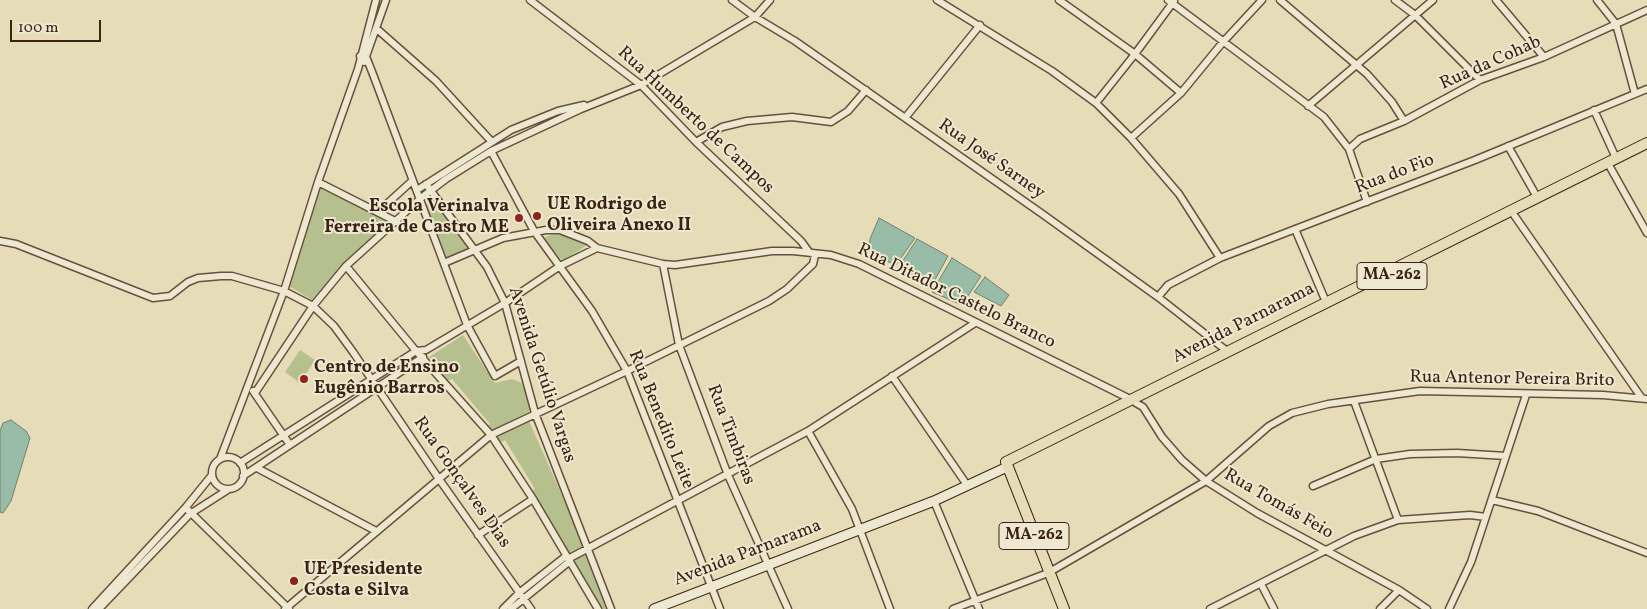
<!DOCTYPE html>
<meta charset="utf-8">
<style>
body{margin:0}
#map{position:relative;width:1647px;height:609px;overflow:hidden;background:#e6dcb7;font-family:Vollkorn,serif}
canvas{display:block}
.scale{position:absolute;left:10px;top:20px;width:91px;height:22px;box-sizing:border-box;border:2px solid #3b2314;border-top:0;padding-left:6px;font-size:15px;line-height:18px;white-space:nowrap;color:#3b2314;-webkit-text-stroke:4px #efe8d0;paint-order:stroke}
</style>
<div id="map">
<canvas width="1647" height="609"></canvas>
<div class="scale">100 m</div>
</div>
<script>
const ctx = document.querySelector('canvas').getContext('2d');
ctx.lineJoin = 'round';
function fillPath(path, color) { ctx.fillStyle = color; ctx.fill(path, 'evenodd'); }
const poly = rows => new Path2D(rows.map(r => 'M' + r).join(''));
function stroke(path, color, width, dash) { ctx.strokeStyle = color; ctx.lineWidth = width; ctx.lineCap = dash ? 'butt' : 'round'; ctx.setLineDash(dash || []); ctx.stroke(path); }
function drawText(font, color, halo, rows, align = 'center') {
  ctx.font = font + ' Vollkorn,serif'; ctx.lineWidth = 4; ctx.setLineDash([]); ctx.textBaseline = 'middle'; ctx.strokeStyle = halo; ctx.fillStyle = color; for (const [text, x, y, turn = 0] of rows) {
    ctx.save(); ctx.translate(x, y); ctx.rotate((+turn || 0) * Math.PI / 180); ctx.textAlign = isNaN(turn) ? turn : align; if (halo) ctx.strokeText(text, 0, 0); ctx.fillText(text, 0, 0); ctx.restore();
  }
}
fillPath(poly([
 [320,188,388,220,389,223,341,266,312,300,289,286],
 [434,200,468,247,467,249,447,260,427,207,426,204],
 [555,234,565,235,587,245,564,260,561,259,545,241,545,237],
 [463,335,495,383,512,379,522,383,529,399,530,411,491,432,486,427,490,424,452,379,447,381,429,357],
 [300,350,315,360,300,383,285,372],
 [529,421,584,545,569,553,531,492,535,489,505,440,500,443,497,436],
 [586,552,609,609,601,609,571,560]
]), '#b5c08e');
const water = poly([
 [879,218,915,238,896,265,877,257,869,251,870,239,879,218],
 [917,239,948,256,930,289,897,270,917,239],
 [952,258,981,276,962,305,932,292,952,258],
 [985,277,1009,295,1001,306,974,292,985,277],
 [11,420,26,431,30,438,11,501,3,513,0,512,0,431,3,423,11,420]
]);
fillPath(water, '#98bca8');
stroke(water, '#737f6d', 1);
const street = poly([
 [530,0,641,85,696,142,801,241,809,252],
 [732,0,755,17,795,41,1041,213,1158,297,1227,351],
 [937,0,1052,71,1096,103,1131,138,1179,194,1220,258],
 [1059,0,1135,54,1181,93],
 [1168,0,1324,117,1349,149,1367,202],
 [1280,0,1367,74,1392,102,1404,121],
 [1395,0,1415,15,1480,80],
 [1496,0,1544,57],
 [1597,0,1616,24,1635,94],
 [377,29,436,81,491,141],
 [360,56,367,59,374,77,467,325,495,376,521,361],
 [364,62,386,0],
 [1096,103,1135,54,1174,1],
 [1308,106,1433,0],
 [1594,110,1616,158],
 [905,118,980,25],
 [1131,138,1181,93,1223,42,1262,0],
 [696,142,722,127,747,121,792,117,831,122,848,111,866,90],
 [1508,146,1537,197],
 [1349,149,1360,139,1404,121,1480,80,1544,57,1647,10],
 [491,151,534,231,592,311,627,371,720,609],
 [1610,167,1647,233],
 [318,182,397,222],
 [426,184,487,267,505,303,535,413,611,609],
 [417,190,511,130,558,111,584,105],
 [379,211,412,181],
 [1514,215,1641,397],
 [1295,229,1326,302],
 [0,241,16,244,153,298,170,296,188,282,198,278,221,276,232,276,284,291,313,306,334,326,353,352,439,479,531,609],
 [444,263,503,238,546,230,560,230,588,241,597,248,663,264,675,265,772,251,793,251,831,255,859,264,1130,399],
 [663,264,679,345,728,475,788,609],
 [346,266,416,351,491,435,533,499,598,609],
 [1158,297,1168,285,1220,258,1475,160,1647,89],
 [892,376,965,482],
 [253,391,290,445],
 [255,393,313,306,346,266,421,198,446,179,491,151,581,109,641,85,755,17,770,0],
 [1354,401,1398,520],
 [1136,403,1143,407,1162,437,1182,460,1206,481,1257,513,1399,590,1427,609],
 [808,431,852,509,890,609],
 '212 473a16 16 0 1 1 32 0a16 16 0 1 1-32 0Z',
 [220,459,284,291,318,182,358,69,376,0],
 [240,463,416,351,426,350,505,303,560,266,597,248],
 [257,468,376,531],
 [243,476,423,357],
 [1313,486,1376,459,1410,454,1457,453,1506,456],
 [1492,500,1538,511,1647,553],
 [934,501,979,609],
 [188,510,289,609],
 [478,535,533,499],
 [568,559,808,431,975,323],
 [1261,584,1274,609],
 [92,609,186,507,212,475],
 [99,609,190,514,229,489],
 [285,609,491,435,627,371,769,301,787,289,813,264,815,255],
 [503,609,519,593,566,556],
 [511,609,570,561],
 [953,609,1048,573,1206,481,1269,426,1292,413,1328,404,1420,391,1603,395,1647,399],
 [1210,609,1354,536,1398,520,1470,515,1486,517],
 [1380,609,1399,590],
 [1449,609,1471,562,1526,395]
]);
const secondary = poly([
 [654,609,934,501,1007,467]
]);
const primary = poly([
 [1064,609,1006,462,1647,143]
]);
stroke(street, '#66513d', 9);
stroke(secondary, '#3b2314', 11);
stroke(primary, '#3b2314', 12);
stroke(street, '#efe8d0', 6);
stroke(secondary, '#efe8d0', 9);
stroke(primary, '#e6dcb7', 10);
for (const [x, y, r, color] of [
 [537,216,5,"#8f2418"],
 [519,218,5,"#8f2418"],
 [304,379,5,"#8f2418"],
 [294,581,5,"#8f2418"]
]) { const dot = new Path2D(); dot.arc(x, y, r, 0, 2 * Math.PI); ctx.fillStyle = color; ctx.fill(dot); stroke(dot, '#efe8d0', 2); }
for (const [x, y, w] of [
 [1392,276,70],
 [1034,536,70]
]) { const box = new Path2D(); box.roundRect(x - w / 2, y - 13.5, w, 27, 4); ctx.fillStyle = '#efe8d0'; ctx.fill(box); stroke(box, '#3b2314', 1); }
drawText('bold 16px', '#3b2314', null, [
 ["MA-262",1392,276],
 ["MA-262",1034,536]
]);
drawText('18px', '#3b2314', '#efe8d0', [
 ["Rua da Cohab",1491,64,-24],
 ["Rua Humberto de Campos",695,121,43],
 ["Rua José Sarney",991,160,35],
 ["Rua do Fio",1395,175,-21],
 ["Rua Ditador Castelo Branco",956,297,26],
 ["Avenida Parnarama",1244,324,-27],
 ["Avenida Getúlio Vargas",541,375,72],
 ["Rua Antenor Pereira Brito",1512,380,1],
 ["Rua Benedito Leite",660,420,68],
 ["Rua Timbiras",730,435,69],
 ["Rua Gonçalves Dias",461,483,55],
 ["Rua Tomás Feio",1278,505,30],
 ["Avenida Parnarama",748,554,-21]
]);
drawText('bold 18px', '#3b2314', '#efe8d0', [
 ["UE Rodrigo de",547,206],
 ["Oliveira Anexo II",547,227],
 ["Escola Verinalva",509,208,"right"],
 ["Ferreira de Castro ME",509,229,"right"],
 ["Centro de Ensino",314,369],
 ["Eugênio Barros",314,390],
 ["UE Presidente",304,571],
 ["Costa e Silva",304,592]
], 'left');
</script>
